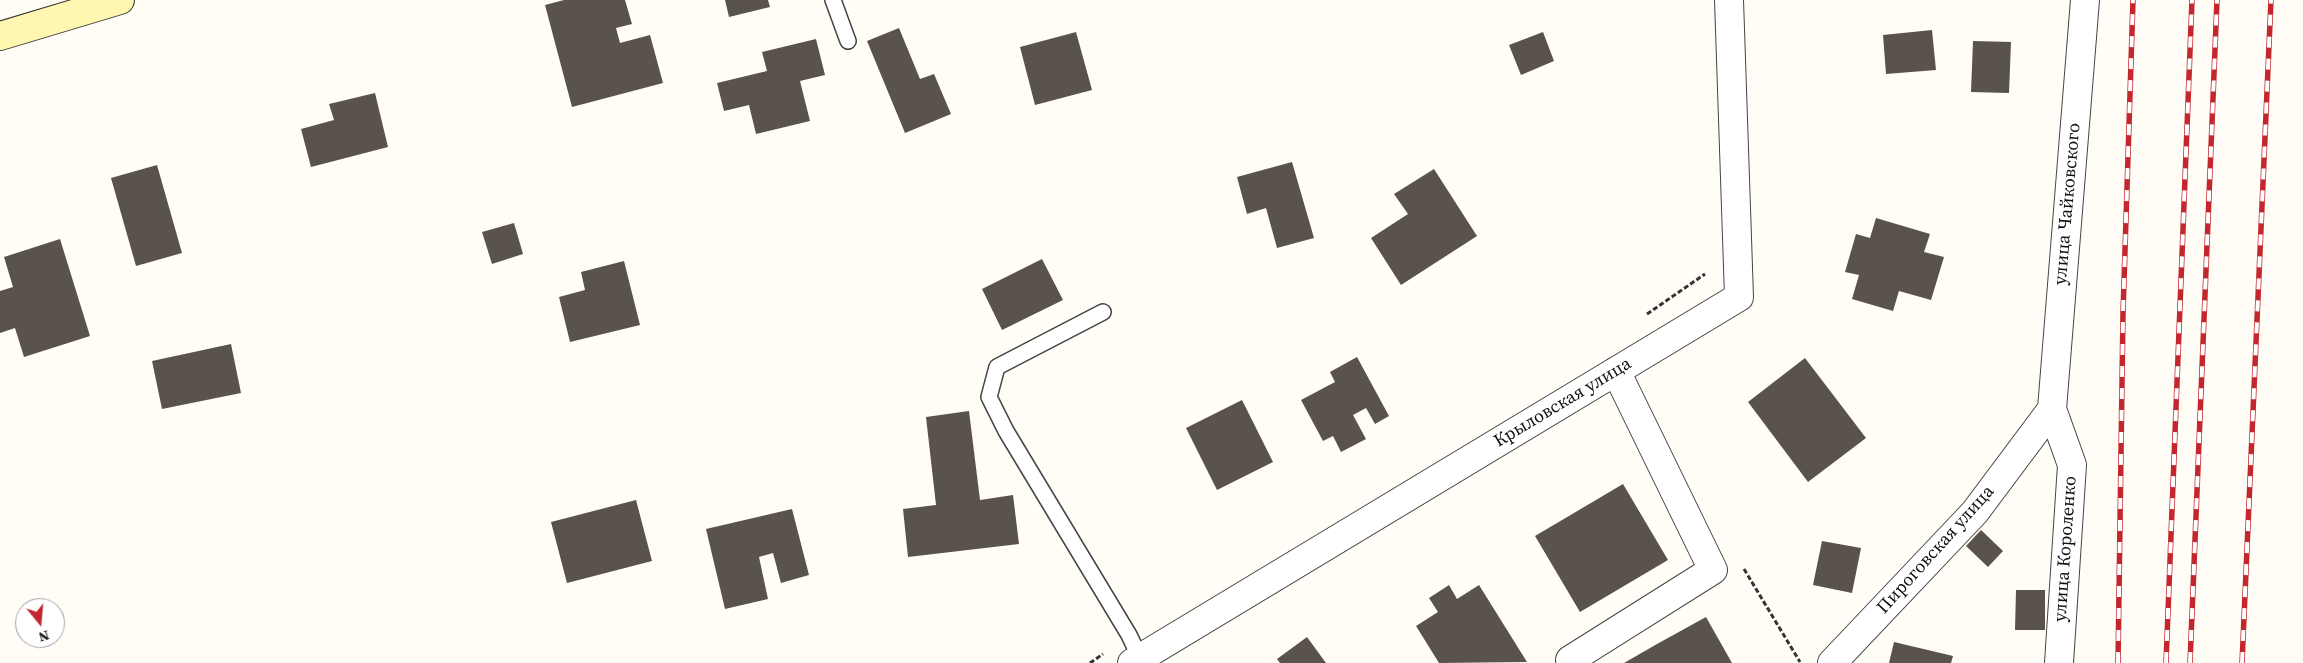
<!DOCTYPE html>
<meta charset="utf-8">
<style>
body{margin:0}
#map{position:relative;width:2303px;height:663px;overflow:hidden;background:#fffdf5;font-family:"Source Serif 4",serif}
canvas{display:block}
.north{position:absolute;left:15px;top:598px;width:50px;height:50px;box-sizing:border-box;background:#fff;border:1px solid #a0a0a0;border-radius:50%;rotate:163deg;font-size:14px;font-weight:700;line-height:20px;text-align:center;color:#111}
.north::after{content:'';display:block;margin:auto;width:18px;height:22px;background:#c4262e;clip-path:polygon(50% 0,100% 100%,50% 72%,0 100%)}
</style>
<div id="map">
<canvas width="2303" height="663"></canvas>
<div class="north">N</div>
</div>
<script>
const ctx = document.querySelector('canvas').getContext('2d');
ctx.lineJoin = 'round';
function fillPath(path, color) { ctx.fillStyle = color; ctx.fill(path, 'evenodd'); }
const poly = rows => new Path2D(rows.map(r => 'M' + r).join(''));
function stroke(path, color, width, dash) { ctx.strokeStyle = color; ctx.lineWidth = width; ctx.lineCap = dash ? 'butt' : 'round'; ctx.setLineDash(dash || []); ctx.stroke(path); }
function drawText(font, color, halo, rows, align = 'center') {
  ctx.font = font + ' "Source Serif 4",serif'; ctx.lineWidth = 5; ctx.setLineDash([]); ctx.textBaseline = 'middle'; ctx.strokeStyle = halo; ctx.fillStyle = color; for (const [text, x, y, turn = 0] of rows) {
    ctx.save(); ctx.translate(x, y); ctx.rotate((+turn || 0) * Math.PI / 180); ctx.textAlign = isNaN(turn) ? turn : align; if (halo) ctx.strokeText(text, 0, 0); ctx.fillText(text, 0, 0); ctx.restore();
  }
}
fillPath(poly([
 [564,0,625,0,632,24,616,28,620,43,650,35,663,83,572,107,545,5],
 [725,0,768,0,770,7,729,17],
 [899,28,920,79,934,74,951,114,905,133,867,41],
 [1932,30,1936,70,1886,74,1883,35],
 [1076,32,1092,90,1035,105,1020,47],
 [1543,32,1554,61,1521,75,1509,45],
 [816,39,825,75,800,81,810,121,756,134,749,105,724,111,717,83,767,71,762,52],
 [1973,41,2011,42,2009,93,1971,92],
 [375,93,388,147,311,167,301,129,334,120,329,104],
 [1292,162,1314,238,1277,248,1266,208,1247,214,1237,177],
 [157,165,182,253,136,266,111,178],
 [1434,169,1477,236,1401,285,1371,238,1408,214,1394,194],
 [1876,218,1930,234,1924,252,1944,257,1931,300,1899,291,1893,311,1852,299,1859,275,1845,272,1856,234,1870,238],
 [514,223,523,254,492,264,482,232],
 [60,239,90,336,24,357,15,328,0,333,0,291,13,287,4,257],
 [1042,259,1063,300,1002,330,982,289],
 [624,261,640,325,570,342,559,297,585,290,581,272],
 [231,344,241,393,162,409,152,361],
 [1357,357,1389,416,1375,424,1366,408,1353,415,1366,439,1341,452,1333,436,1323,441,1301,400,1335,382,1330,372],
 [1805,358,1866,438,1808,482,1748,402],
 [1242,400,1273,462,1217,490,1186,428],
 [969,411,980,500,1013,495,1019,544,908,557,903,509,936,505,926,417],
 [1623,484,1668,560,1580,612,1535,536],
 [636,500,652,561,567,583,551,522],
 [792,509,809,575,781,583,773,553,759,557,768,599,725,609,706,529],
 [1981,530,2003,551,1988,567,1966,546],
 [1822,541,1861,548,1852,593,1813,585],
 [1449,585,1457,599,1479,585,1527,662,1439,663,1416,626,1438,612,1429,598],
 [2016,590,2045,590,2045,630,2015,630],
 [1706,617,1732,663,1624,663,1657,644],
 [1307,637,1326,663,1280,663,1277,659],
 [1894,642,1953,656,1951,663,1889,663]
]), '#5a524d');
const lane = poly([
 [833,0,848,41],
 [1103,312,997,367,989,397,1006,431,1129,635,1140,658]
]);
const street = poly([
 [1570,660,1713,570,1616,371],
 [1132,663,1739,297,1729,0],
 [1832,663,1975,512,2052,409],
 [2059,663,2072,465,2052,409,2085,0]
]);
const secondary = poly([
 [0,36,120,0]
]);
stroke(lane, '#444', 18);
stroke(street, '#444', 30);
stroke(secondary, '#333', 30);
stroke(poly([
 [1647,314,1705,274],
 [1744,569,1800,662],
 [1090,663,1103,654]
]), '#333', 3, [5, 2.5]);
stroke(lane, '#fff', 15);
stroke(street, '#fff', 28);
stroke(secondary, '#fff6b0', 28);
const rail = poly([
 [2118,663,2123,313,2133,0],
 [2166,663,2192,0],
 [2190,663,2217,0],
 [2242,663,2271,0]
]);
stroke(rail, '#c4262e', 5.5);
stroke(rail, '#fff', 4, [11]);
drawText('18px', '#111', '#fff', [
 ["улица Чайковского",2068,204,-85],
 ["Крыловская улица",1563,403,-31],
 ["улица Короленко",2066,549,-86],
 ["Пироговская улица",1936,550,-48]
]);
</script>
